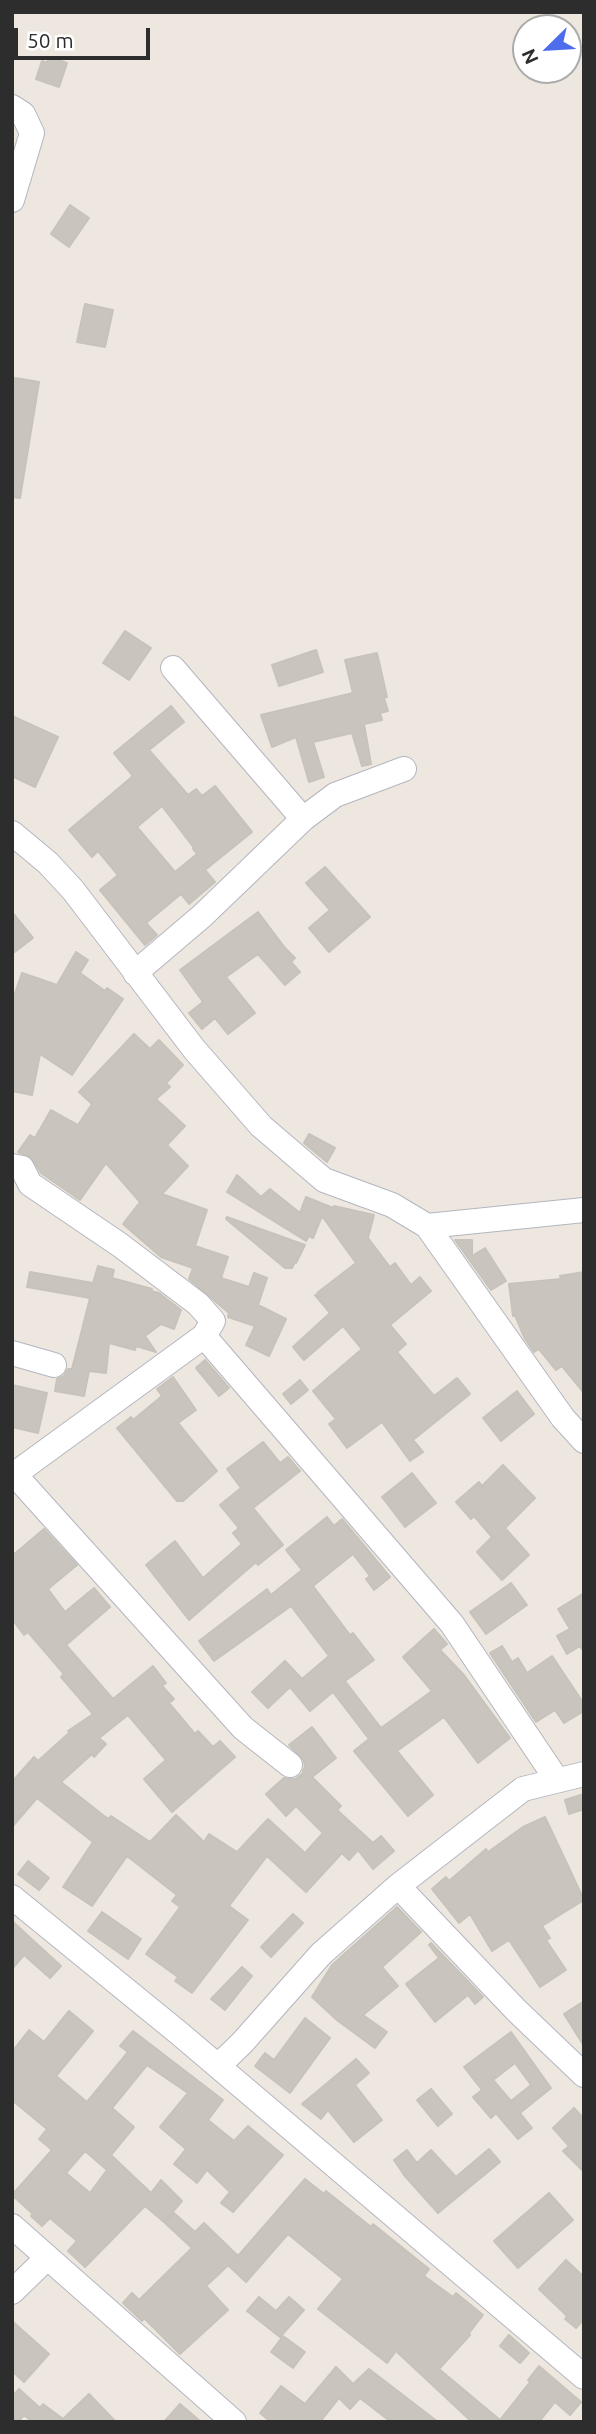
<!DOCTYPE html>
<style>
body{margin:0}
#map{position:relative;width:596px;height:2434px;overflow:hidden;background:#ede7e0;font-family:Ubuntu,sans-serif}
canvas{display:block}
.frame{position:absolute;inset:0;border:14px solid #2d2d2d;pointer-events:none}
.north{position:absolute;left:512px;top:14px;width:70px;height:70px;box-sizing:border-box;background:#fff;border:2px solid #ababab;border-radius:50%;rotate:246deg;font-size:19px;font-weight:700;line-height:28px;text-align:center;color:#2d2d2d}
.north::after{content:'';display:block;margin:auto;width:24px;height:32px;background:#4d6ded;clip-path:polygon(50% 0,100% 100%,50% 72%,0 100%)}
.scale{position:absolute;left:14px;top:28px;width:136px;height:32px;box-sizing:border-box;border:4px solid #2d2d2d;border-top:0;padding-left:9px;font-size:21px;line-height:24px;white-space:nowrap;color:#2d2d2d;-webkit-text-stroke:5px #fff;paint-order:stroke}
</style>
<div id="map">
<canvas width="596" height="2434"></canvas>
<div class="frame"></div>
<div class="north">N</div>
<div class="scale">50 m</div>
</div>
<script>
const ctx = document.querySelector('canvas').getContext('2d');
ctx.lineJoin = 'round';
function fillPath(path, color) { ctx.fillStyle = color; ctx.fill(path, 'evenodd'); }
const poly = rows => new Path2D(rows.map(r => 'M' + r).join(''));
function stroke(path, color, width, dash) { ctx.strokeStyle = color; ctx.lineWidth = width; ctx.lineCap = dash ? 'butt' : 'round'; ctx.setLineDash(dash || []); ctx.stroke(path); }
const building = poly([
 [49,57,67,63,59,87,36,79,42,61,47,63,49,57],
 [70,205,89,218,69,247,51,234,70,205],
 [85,304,113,310,105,347,77,342,85,304],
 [15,378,39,382,20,498,12,497,12,393,15,378],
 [125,631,151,648,129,680,103,663,125,631],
 [316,650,323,672,279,686,272,665,316,650],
 [377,653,387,697,384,698,388,711,380,713,382,720,364,724,371,764,362,766,352,733,313,742,324,777,309,782,296,737,272,747,261,715,353,693,345,660,377,653],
 [171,706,184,722,149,750,188,795,196,789,202,796,215,786,252,832,205,870,215,882,189,904,181,894,146,923,157,935,145,945,100,890,118,875,98,851,92,857,69,830,133,776,114,753,171,706],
 [162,806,194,848,193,849,197,854,175,872,137,827,162,806],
 [12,716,58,737,35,787,12,776,12,716],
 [325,867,370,917,329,952,309,928,330,910,306,883,325,867],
 [12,912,33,938,12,954,12,912],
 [258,912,285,948,295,958,291,962,300,972,285,985,258,954,226,977,255,1013,228,1034,215,1018,202,1029,189,1013,203,1002,180,970,258,912],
 [76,952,88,960,80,973,105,991,107,988,123,999,72,1075,40,1054,32,1095,12,1091,12,1002,22,973,57,985,76,952],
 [134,1034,150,1049,159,1040,183,1065,166,1083,170,1087,156,1099,185,1126,167,1145,188,1166,162,1194,207,1210,195,1246,228,1257,221,1278,249,1287,254,1273,267,1278,258,1305,286,1319,269,1356,246,1345,255,1326,228,1317,229,1313,189,1279,193,1268,161,1257,123,1224,140,1202,106,1163,80,1200,41,1173,31,1157,18,1152,30,1135,35,1138,51,1110,78,1125,92,1104,79,1092,134,1034],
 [309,1134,335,1148,327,1162,304,1143,309,1134],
 [237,1175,261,1197,270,1189,300,1213,306,1197,333,1208,334,1206,374,1215,368,1238,390,1267,395,1263,411,1285,420,1277,431,1291,390,1325,406,1344,397,1352,434,1396,457,1378,470,1394,413,1440,423,1452,410,1461,382,1422,347,1448,329,1424,336,1419,313,1391,362,1349,343,1326,304,1360,293,1347,330,1313,315,1295,321,1296,317,1293,356,1263,322,1216,313,1238,309,1236,306,1241,227,1192,237,1175],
 [227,1217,305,1245,296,1263,295,1262,292,1268,285,1268,226,1219,227,1217],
 [455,1240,472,1240,472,1256,485,1248,506,1281,491,1290,455,1240],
 [98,1266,114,1270,112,1278,152,1289,151,1291,159,1293,181,1310,174,1329,161,1324,145,1336,156,1352,136,1346,135,1350,109,1343,106,1373,89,1371,84,1396,55,1391,57,1379,64,1376,68,1369,72,1369,90,1298,27,1287,30,1272,93,1283,98,1266],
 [584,1272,584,1393,562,1366,556,1370,539,1349,534,1352,525,1339,515,1315,513,1316,509,1284,561,1279,560,1276,584,1272],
 [205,1360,229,1388,219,1396,196,1368,205,1360],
 [173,1377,196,1410,178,1423,217,1471,183,1501,177,1501,117,1428,131,1417,133,1420,162,1396,157,1389,173,1377],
 [300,1380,308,1390,291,1404,283,1394,300,1380],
 [12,1385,47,1393,38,1433,12,1427,12,1385],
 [517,1391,534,1414,501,1441,483,1418,517,1391],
 [263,1442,280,1463,288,1457,300,1471,253,1508,283,1545,258,1565,256,1562,189,1620,146,1565,175,1541,203,1578,242,1544,233,1533,239,1528,220,1505,241,1488,227,1469,263,1442],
 [503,1465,535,1498,505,1528,529,1555,502,1580,477,1552,492,1537,474,1516,471,1519,456,1502,479,1482,482,1486,503,1465],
 [412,1473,436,1503,405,1527,382,1497,412,1473],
 [327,1517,334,1526,342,1519,390,1577,374,1590,366,1579,370,1576,353,1554,313,1586,350,1635,353,1633,374,1660,345,1681,381,1728,432,1691,403,1657,434,1629,447,1644,440,1650,464,1675,510,1738,478,1763,444,1717,397,1751,433,1795,408,1816,354,1751,369,1739,333,1692,310,1711,290,1687,268,1708,252,1692,285,1661,302,1679,329,1656,291,1606,214,1661,199,1641,267,1589,271,1595,302,1570,286,1550,327,1517],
 [44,1529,77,1565,48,1589,65,1612,94,1588,110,1607,66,1645,113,1699,153,1666,166,1683,162,1686,174,1699,169,1703,195,1734,198,1731,213,1747,220,1741,235,1757,172,1812,144,1779,166,1760,128,1715,99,1738,106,1744,94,1757,92,1754,61,1782,108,1819,111,1816,150,1842,176,1815,204,1842,209,1834,237,1852,268,1819,305,1853,323,1833,296,1806,286,1816,266,1794,284,1778,295,1779,302,1774,305,1766,303,1759,289,1745,312,1727,336,1758,312,1777,341,1806,337,1810,373,1843,381,1836,394,1851,373,1869,358,1850,349,1860,342,1853,306,1892,267,1856,229,1906,248,1920,192,1993,175,1981,178,1977,146,1954,180,1907,172,1901,177,1895,127,1856,92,1906,63,1887,93,1842,37,1798,12,1827,12,1782,34,1757,38,1761,70,1732,68,1731,93,1714,61,1677,64,1674,28,1632,24,1635,12,1619,12,1556,44,1529],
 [511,1583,527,1605,486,1634,470,1612,511,1583],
 [584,1593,584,1652,580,1646,567,1654,557,1636,570,1629,558,1609,584,1593],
 [502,1646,512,1662,518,1658,527,1673,552,1656,584,1704,584,1711,564,1723,555,1710,536,1722,490,1653,502,1646],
 [584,1794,584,1809,569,1814,565,1800,584,1794],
 [545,1817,584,1900,542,1926,550,1938,546,1940,566,1970,540,1987,509,1940,492,1951,470,1914,459,1923,432,1889,446,1877,449,1881,486,1849,488,1852,523,1827,545,1817],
 [28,1861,49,1878,39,1890,18,1874,28,1861],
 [397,1907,421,1932,382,1967,398,1986,363,2015,387,2032,375,2048,338,2021,312,1997,332,1965,397,1907],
 [102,1912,141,1939,128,1959,88,1931,102,1912],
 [293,1914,303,1923,271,1957,261,1947,293,1914],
 [12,1921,61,1966,50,1978,24,1955,12,1969,12,1921],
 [431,1943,483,1997,475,2004,468,1995,435,2022,406,1984,439,1958,429,1945,431,1943],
 [242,1967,252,1976,225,2010,211,1999,242,1967],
 [584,2001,584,2046,564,2014,584,2001],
 [69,2011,93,2031,56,2076,87,2102,128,2052,120,2046,133,2031,223,2100,208,2120,234,2141,248,2126,283,2155,233,2212,221,2203,230,2192,207,2170,197,2183,174,2164,186,2149,160,2127,188,2093,147,2065,112,2108,134,2127,111,2155,151,2193,161,2180,182,2201,164,2222,145,2206,85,2267,68,2251,77,2241,50,2218,42,2226,31,2216,33,2214,12,2195,52,2150,39,2139,47,2129,12,2100,12,2052,29,2030,44,2042,69,2011],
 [85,2151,107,2170,90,2193,66,2173,85,2151],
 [305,2018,330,2038,290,2093,255,2066,265,2053,274,2060,305,2018],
 [511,2032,551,2088,520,2113,532,2128,518,2139,496,2113,491,2118,473,2097,482,2090,464,2067,511,2032],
 [515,2063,531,2085,511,2101,493,2080,515,2063],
 [356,2059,369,2073,355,2085,382,2120,354,2142,328,2110,321,2119,302,2104,356,2059],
 [431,2089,452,2114,438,2126,417,2100,431,2089],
 [574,2108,584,2119,584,2172,563,2151,569,2146,553,2128,574,2108],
 [489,2149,500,2162,438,2213,404,2175,394,2160,407,2150,417,2163,431,2150,456,2177,489,2149],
 [305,2179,324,2194,326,2191,371,2227,373,2224,429,2269,424,2276,453,2297,456,2293,483,2315,469,2333,470,2335,439,2369,500,2420,530,2382,528,2380,539,2366,581,2402,570,2415,555,2402,539,2422,472,2422,396,2351,387,2363,318,2309,343,2279,288,2234,246,2282,229,2266,238,2256,206,2286,228,2310,180,2354,144,2318,142,2321,123,2303,132,2293,139,2300,192,2248,165,2223,174,2213,195,2232,204,2223,238,2256,305,2179],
 [549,2193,573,2220,518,2268,494,2241,549,2193],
 [566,2260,584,2277,584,2319,576,2328,565,2319,567,2316,539,2289,566,2260],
 [259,2297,276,2311,289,2297,304,2310,280,2337,247,2311,259,2297],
 [12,2321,49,2354,24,2382,12,2371,12,2321],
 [509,2335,529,2353,520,2363,500,2346,509,2335],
 [283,2336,305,2352,293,2368,271,2352,283,2336],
 [336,2367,353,2384,369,2369,438,2422,391,2422,360,2398,350,2409,339,2398,320,2422,271,2422,260,2413,281,2386,305,2404,336,2367],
 [19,2389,40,2408,43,2404,63,2419,89,2394,116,2422,29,2422,30,2420,24,2415,18,2422,12,2422,12,2397,19,2389],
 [180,2404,201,2422,164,2422,180,2404]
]);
fillPath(building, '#c9c5be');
stroke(building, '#c8c3ba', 2);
const minor = poly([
 [12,107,23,114,32,133,12,200],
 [173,668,303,819],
 [12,833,48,863,73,890,194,1049,261,1126,324,1180,392,1205,427,1226,584,1210],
 [135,973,202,916,303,819,335,795,404,769],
 [12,1166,22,1168,30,1184,120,1245,198,1304,213,1321,204,1336,452,1624,557,1780],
 [427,1226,563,1418,584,1441],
 [12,1353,54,1365],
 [15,1475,243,1728,290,1765],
 [12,1476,204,1336],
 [398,1886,516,2010,584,2075],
 [12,1897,180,2034,584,2377],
 [218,2066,242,2043,321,1954,398,1886,523,1789,584,1774],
 [12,2226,234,2422],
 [12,2292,47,2258]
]);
stroke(minor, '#b3b6bf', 26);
stroke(minor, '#fff', 24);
</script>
